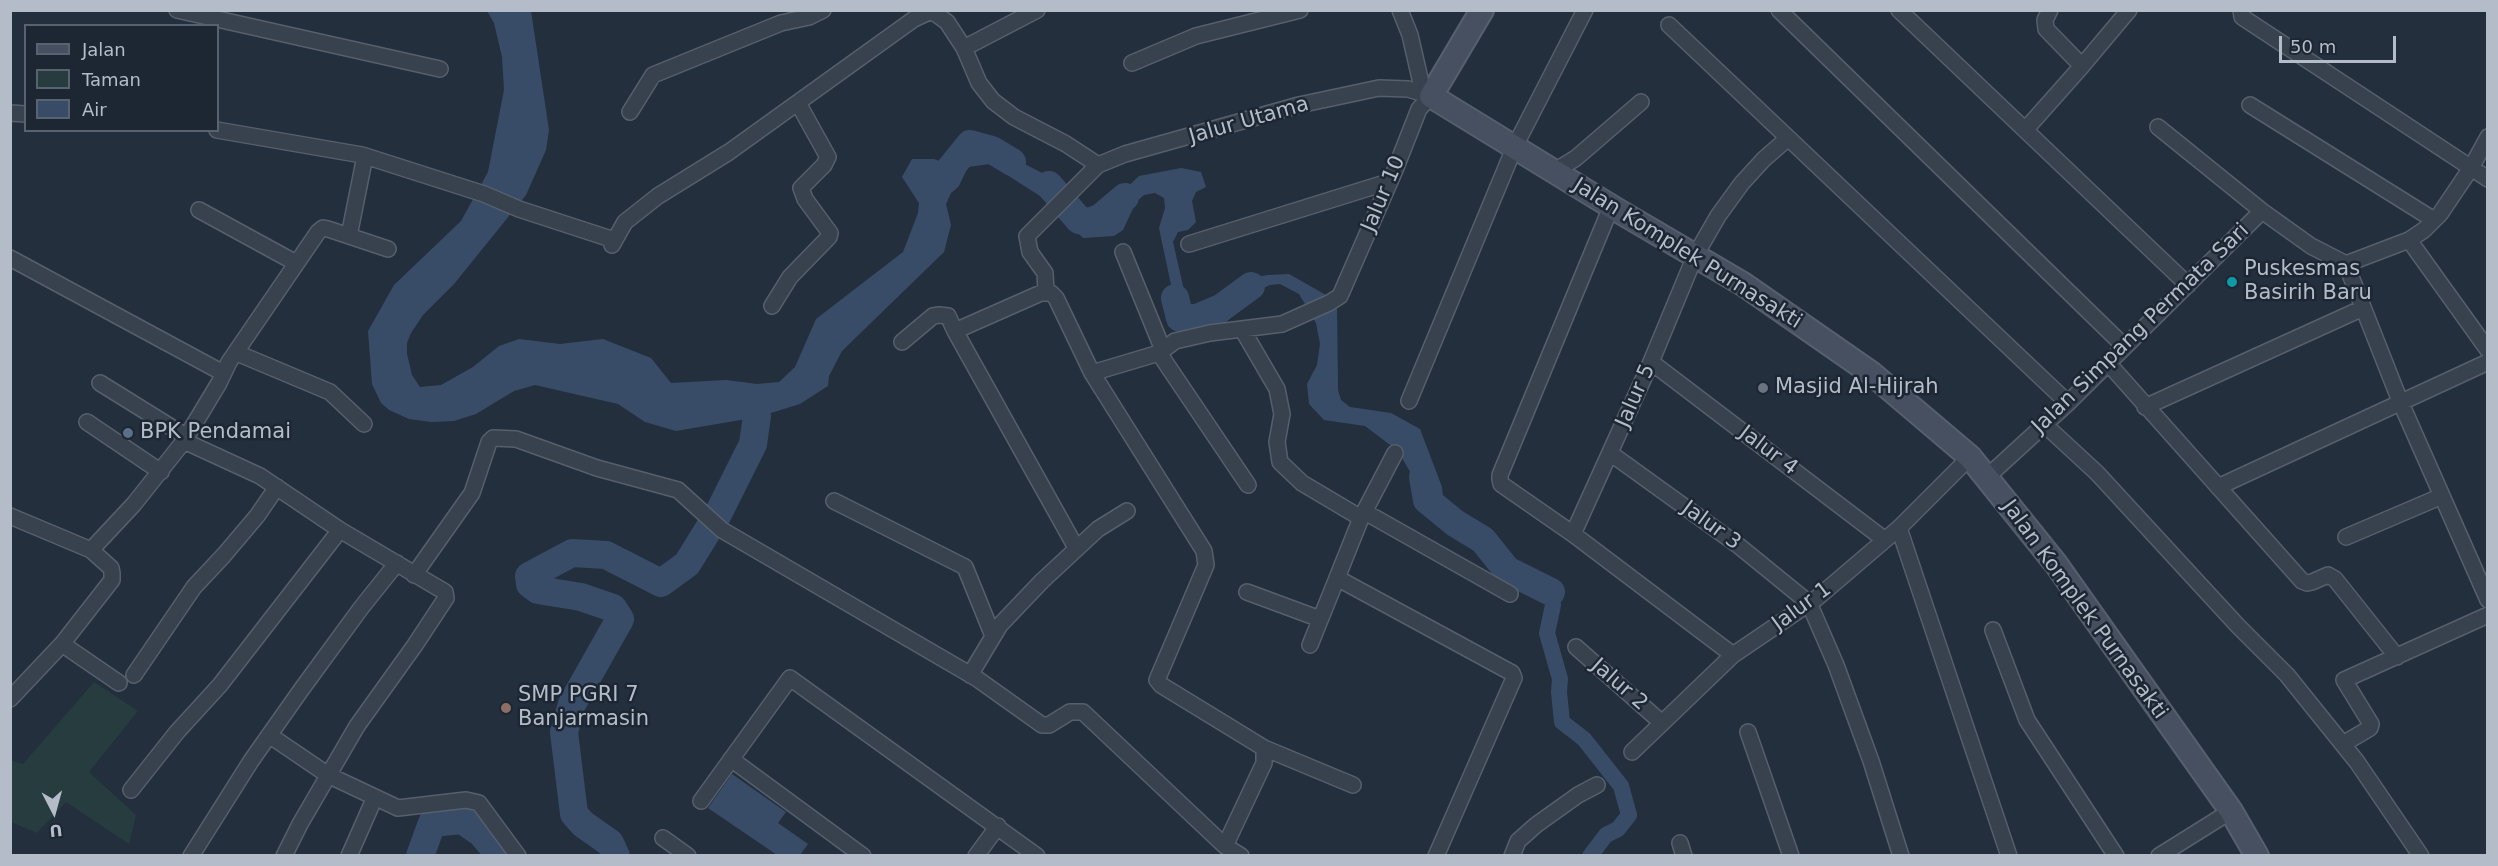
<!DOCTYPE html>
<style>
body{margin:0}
#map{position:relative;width:2498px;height:866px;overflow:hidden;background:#242f3e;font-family:"DejaVu Sans",sans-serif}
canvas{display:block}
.frame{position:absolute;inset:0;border:12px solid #b4bcc9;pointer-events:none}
.legend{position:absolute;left:24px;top:24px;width:195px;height:108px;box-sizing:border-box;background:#1d2633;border:2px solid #59626f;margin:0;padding:8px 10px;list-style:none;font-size:18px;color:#b4bcc9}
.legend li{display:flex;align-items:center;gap:12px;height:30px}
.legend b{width:30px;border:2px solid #59626f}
.north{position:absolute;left:24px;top:782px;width:60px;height:60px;-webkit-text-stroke:4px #1d2633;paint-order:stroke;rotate:174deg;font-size:16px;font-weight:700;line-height:24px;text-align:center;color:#b4bcc9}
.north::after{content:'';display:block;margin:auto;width:21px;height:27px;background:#b4bcc9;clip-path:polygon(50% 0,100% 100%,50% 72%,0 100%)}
.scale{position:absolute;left:2279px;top:36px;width:117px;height:27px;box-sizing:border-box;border:3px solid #b4bcc9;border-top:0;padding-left:8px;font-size:18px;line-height:21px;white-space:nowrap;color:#b4bcc9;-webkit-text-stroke:4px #1d2633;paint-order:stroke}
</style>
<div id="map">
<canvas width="2498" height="866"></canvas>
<div class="frame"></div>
<ul class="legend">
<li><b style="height:8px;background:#465061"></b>Jalan</li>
<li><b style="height:16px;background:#263c3f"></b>Taman</li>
<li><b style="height:16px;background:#394c67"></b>Air</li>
</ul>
<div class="north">U</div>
<div class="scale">50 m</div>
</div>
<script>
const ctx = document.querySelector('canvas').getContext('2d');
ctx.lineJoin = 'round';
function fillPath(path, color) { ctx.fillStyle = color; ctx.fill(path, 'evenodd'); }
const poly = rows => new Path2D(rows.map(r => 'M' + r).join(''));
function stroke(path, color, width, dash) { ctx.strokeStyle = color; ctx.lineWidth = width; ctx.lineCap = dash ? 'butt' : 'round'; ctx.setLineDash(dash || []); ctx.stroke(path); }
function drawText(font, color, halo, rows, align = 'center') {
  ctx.font = font + ' "DejaVu Sans",sans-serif'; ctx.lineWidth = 5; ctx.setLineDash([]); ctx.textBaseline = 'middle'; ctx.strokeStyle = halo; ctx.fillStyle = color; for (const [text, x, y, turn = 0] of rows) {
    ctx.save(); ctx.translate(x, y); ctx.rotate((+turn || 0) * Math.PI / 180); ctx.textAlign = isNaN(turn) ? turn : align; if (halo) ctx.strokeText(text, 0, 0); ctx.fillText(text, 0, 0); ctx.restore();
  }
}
fillPath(poly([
 [94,682,138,711,89,772,136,815,129,844,66,802,37,833,11,822,11,760,23,764]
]), '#263c3f');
fillPath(poly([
 [487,11,531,11,549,130,546,150,526,195,454,284,423,315,411,333,407,343,407,354,412,375,420,387,441,385,473,367,499,346,519,339,560,344,603,339,651,358,671,383,726,380,757,384,779,382,795,367,816,319,903,252,918,213,919,203,902,177,912,159,934,159,944,163,970,146,991,147,1068,186,1074,194,1073,215,1080,223,1091,222,1139,176,1181,168,1201,172,1206,187,1196,192,1192,201,1196,222,1188,230,1178,232,1173,242,1189,312,1197,319,1208,318,1217,313,1242,279,1268,275,1289,274,1326,295,1337,306,1338,390,1341,400,1350,407,1391,413,1420,429,1442,487,1443,497,1438,513,1422,500,1420,489,1398,451,1365,426,1324,420,1309,404,1307,384,1317,365,1320,344,1316,323,1299,294,1280,284,1270,285,1259,290,1219,329,1187,335,1181,332,1159,228,1165,208,1164,198,1155,193,1144,195,1136,202,1123,230,1114,236,1083,238,1040,196,990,164,968,167,959,186,951,193,946,204,951,225,944,252,842,351,829,376,828,386,800,404,758,417,676,431,645,422,618,404,535,385,514,391,476,414,454,421,431,422,409,419,389,410,381,403,372,384,368,331,394,285,461,221,488,172,504,90,502,57,494,23],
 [732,774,786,812,778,823,808,844,800,855,777,855,708,808]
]), '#394c67');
stroke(poly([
 [1551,592,1553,605,1547,633,1560,679,1559,692,1562,722,1584,739,1621,786,1629,815,1618,829,1606,835,1590,856]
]), '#394c67', 16);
stroke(poly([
 [946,179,949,170,970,144,992,150,1012,162],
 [1049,185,1079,220,1088,222,1100,218,1125,197],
 [1175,298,1180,318,1197,318,1221,308,1251,286],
 [1423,477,1427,500,1455,523,1483,540,1507,570,1551,592],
 [420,856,432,823,462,820,481,833,501,856],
 [616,856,610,843,583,824,574,814,564,732,572,704,620,619,613,608,581,597,538,590,530,584,529,576,572,553,606,555,661,583,687,564,718,514,753,444,757,416,741,396]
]), '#394c67', 28);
const street = poly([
 [177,10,440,69],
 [1400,10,1410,35,1421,83,1431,96],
 [1779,10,2124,346],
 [1899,10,2188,285],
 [2241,10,2242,17,2488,179],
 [1669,25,2068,403],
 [964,48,1037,10],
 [1132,63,1196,36,1300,10],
 [2082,66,2129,10],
 [2250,105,2434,220],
 [630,112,653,75,781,23,809,17,823,10],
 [10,113,26,114],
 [2158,127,2262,211,2311,246,2346,264,2409,240,2424,230,2440,214,2471,168,2488,137],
 [2026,129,2082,66,2046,29,2045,20,2050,10],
 [217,130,362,155,484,194,519,209,614,240],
 [1555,171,1576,158,1641,102],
 [1611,207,1500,475,1500,479,1501,484,1573,534,1733,655],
 [199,210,296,263],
 [349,236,365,156],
 [2409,240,2488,350],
 [1189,244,1388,182],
 [612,245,625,222,658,196,729,152,914,19,929,12,936,14,947,22,964,48,979,83,993,101,1014,117,1066,144,1098,165],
 [1123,252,1163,350],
 [10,258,223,373],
 [2346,264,2400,401,2488,600],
 [1046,292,1045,273,1030,252,1027,236,1098,165,1125,154,1299,105,1379,88,1408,89,1431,96],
 [772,306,790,277,829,237,830,233,805,199,801,188,824,165,828,157,798,103],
 [1242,329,1277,389,1282,414,1277,442,1280,462,1302,483,1361,518],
 [902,342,933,316,939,315,948,316,955,331],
 [237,353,330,392,364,424],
 [1159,353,1248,485],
 [1651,362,1885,540],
 [2108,363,2302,581,2307,583,2312,582,2328,575,2335,579,2397,657],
 [1092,373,1159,353,1175,341,1210,333,1282,324,1329,303,1340,296,1395,170,1419,109,1431,96],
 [100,383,187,437],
 [1409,401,1515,146,1585,10],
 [2145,407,2363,308],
 [87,422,161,472],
 [2045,425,2097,473,2238,626,2287,675,2357,762,2421,856],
 [184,441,260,476,340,530,445,592,446,598,415,645,357,726,300,824,284,856],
 [1395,453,1361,518,1337,578,1512,673,1514,678,1436,856],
 [1610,453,1739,546,1809,603,1836,665,1871,761,1901,856],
 [1986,478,2068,403,2262,211],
 [2218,487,2488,362],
 [834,501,965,567,993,636],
 [1365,512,1510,594],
 [10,516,91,550,111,568,112,573,112,580,62,644,10,699],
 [1899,528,2009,856],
 [1573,534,1651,362,1695,256,1718,216,1742,183,1764,159,1787,139],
 [2346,537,2442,496],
 [1074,544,955,331,1041,293,1051,293,1056,298,1092,373,1204,551,1206,565,1157,680,1161,685,1264,748,1264,763,1225,846,1241,856],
 [91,550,134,504,184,441,219,383,229,362,318,232,323,228,328,229,388,249],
 [414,575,472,493,489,442,493,438,516,439,597,468,678,490,722,530,976,678,1042,725,1049,725,1070,712,1083,712,1225,846],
 [1247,592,1320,619],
 [1993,630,2027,720,2116,856],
 [62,644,119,683],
 [1310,645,1337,578],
 [1576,647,1662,723],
 [134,675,194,587,224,555,257,516,277,487],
 [970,675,1000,625,1042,581,1098,529,1127,511],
 [1748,732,1791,856],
 [269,735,328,775,398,808,466,800,479,803,518,856],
 [2343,744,2370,728,2371,724,2344,680,2488,615],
 [1264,748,1353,785],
 [1632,752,1733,655,1817,598,1899,528,1970,457],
 [731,759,863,856],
 [131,790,177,732,220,685,340,530],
 [701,801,790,678,1037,856],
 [663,838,688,856],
 [1680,843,1684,856],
 [191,856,251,761,301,690,361,608,397,563],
 [349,856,375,797],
 [976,856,998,826],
 [1512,856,1518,841,1536,825,1578,795,1597,785],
 [2159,856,2231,811]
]);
const secondary = poly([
 [1482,10,1431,96,1617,210,1743,284,1871,373,1970,457,2056,564,2231,811,2257,856]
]);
stroke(street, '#565f6c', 18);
stroke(secondary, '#565f6c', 26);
stroke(street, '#38414e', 15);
stroke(secondary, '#465061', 22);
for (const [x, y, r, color] of [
 [2232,282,6,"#0f9aa8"],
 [1763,388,6,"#6b7280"],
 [128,433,6,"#5c6f8a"],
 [506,708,6,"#8d6e63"]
]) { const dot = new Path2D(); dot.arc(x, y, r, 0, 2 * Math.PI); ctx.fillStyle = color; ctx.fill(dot); stroke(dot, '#1d2633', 2); }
drawText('21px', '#b4bcc9', '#1d2633', [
 ["Jalur Utama",1249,121,-16],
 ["Jalur 10",1384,194,-67],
 ["Jalan Komplek Purnasakti",1687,254,32],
 ["Jalan Simpang Permata Sari",2141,329,-44],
 ["Jalur 5",1636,396,-66],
 ["Jalur 4",1768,451,37],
 ["Jalur 3",1711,526,36],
 ["Jalur 1",1802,607,-36],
 ["Jalan Komplek Purnasakti",2084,610,54],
 ["Jalur 2",1619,685,41]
]);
drawText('21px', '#b4bcc9', '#1d2633', [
 ["Puskesmas",2244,270],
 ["Basirih Baru",2244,294],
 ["Masjid Al-Hijrah",1775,388],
 ["BPK Pendamai",140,433],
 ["SMP PGRI 7",518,696],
 ["Banjarmasin",518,720]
], 'left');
</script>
